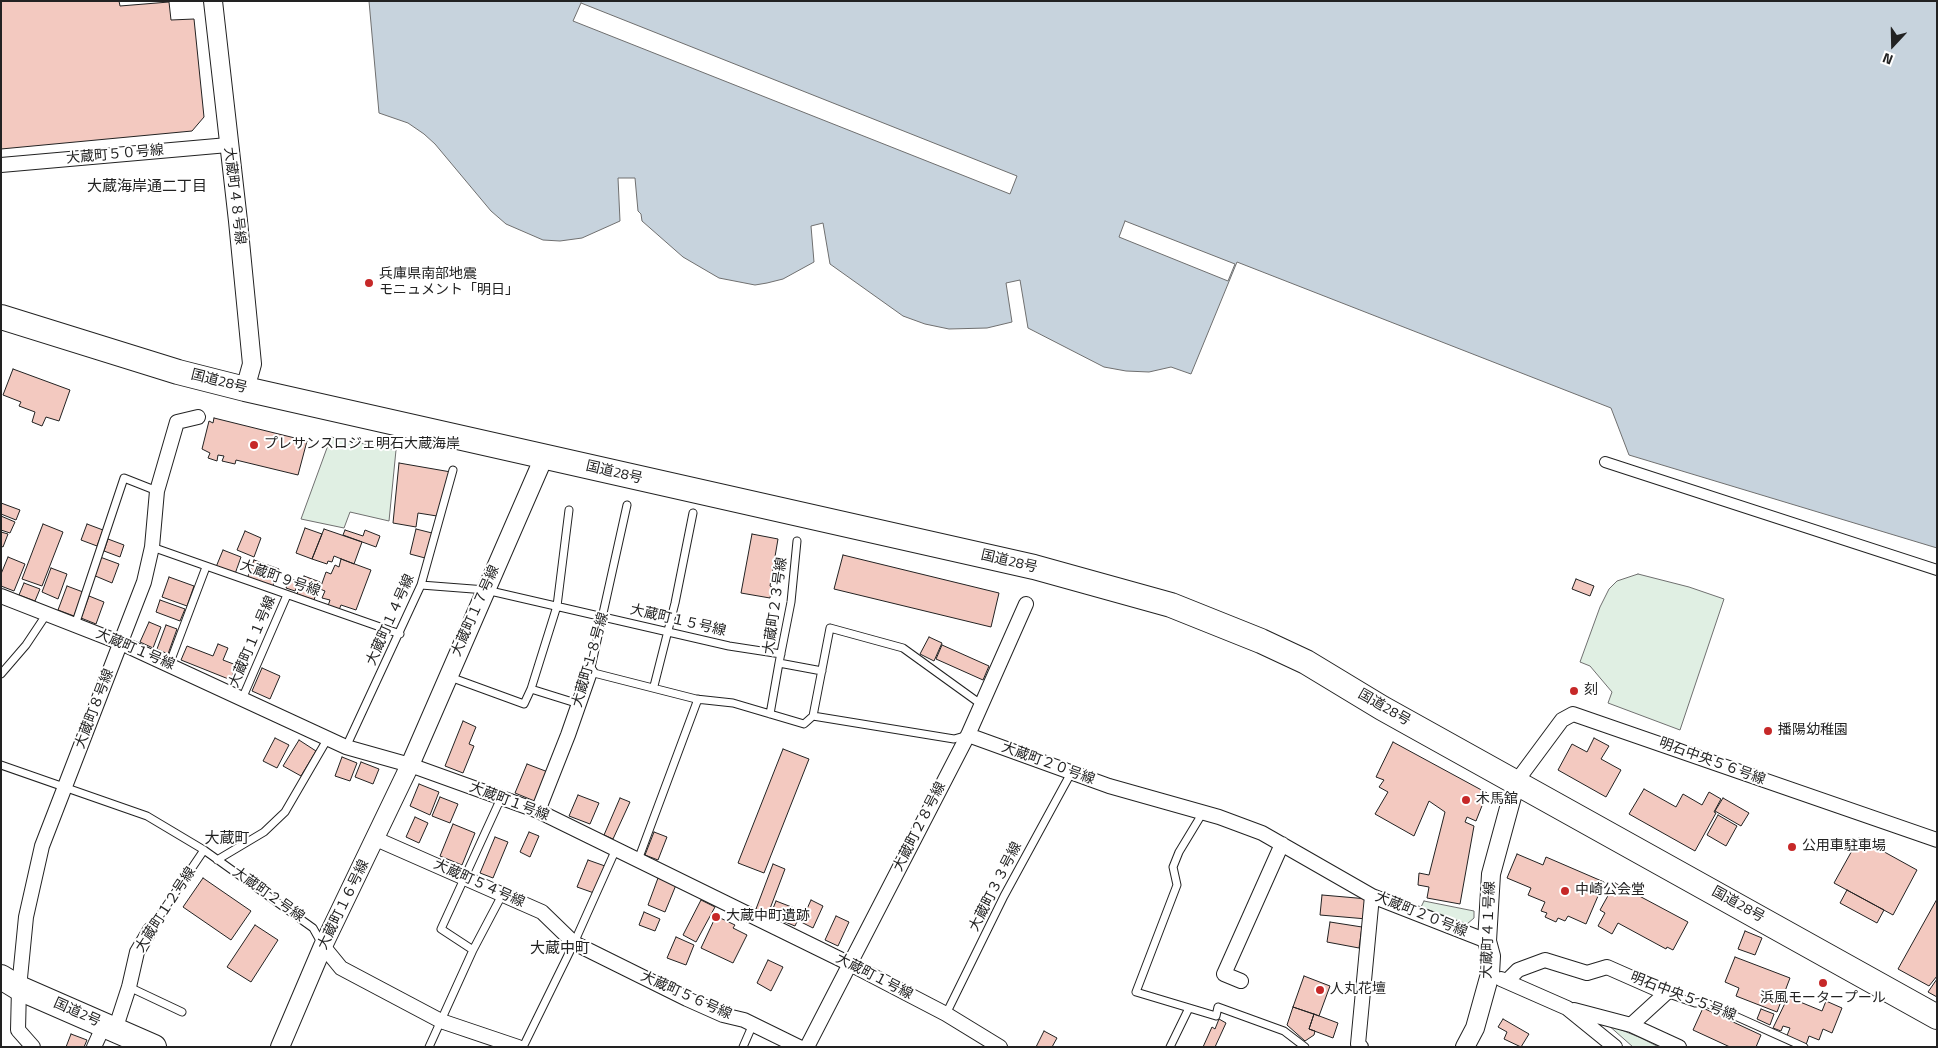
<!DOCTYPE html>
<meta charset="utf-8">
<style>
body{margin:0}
#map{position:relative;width:1938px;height:1048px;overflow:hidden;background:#fff;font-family:"Titillium Web",sans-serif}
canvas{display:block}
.frame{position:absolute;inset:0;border:2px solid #222;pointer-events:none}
.north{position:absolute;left:1868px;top:20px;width:50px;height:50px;-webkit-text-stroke:4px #fff;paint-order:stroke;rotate:201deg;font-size:14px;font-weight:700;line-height:20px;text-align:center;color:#222}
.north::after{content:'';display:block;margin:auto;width:18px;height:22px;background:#222;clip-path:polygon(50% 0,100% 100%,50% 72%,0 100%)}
</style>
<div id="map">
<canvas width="1938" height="1048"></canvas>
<div class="frame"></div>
<div class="north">N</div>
</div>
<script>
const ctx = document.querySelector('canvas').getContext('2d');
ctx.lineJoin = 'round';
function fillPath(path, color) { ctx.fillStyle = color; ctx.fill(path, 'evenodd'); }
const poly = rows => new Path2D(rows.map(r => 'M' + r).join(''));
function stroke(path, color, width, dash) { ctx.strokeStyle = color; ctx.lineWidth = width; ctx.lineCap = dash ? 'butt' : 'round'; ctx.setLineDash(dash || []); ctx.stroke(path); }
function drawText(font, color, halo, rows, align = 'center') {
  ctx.font = font + ' "Titillium Web","Noto Sans JP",sans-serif'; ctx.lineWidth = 4; ctx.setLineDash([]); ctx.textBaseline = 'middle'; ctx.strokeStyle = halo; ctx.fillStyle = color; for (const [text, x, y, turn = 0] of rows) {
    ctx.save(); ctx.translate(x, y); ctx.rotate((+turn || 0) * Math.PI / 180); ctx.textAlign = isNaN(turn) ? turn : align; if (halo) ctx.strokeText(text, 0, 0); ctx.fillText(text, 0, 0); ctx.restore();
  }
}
const green = poly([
 [331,437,396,450,389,521,350,512,344,528,301,519,331,437],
 [1638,574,1689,587,1724,599,1680,730,1608,703,1612,692,1590,666,1580,662,1600,607,1609,589,1617,581,1638,574],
 [1424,901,1474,911,1474,918,1467,924,1421,907,1424,901],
 [1607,1024,1641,1038,1659,1047,1633,1047,1607,1024]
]);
fillPath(green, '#e0efe3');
stroke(green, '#6f6f6f', 1);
const water = poly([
 [369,1,1937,1,1937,548,1629,455,1611,408,1237,262,1191,374,1171,367,1149,372,1126,371,1104,367,1028,328,1020,280,1006,283,1012,322,987,328,949,329,925,324,903,316,830,264,823,223,811,226,814,262,783,279,767,283,755,285,719,278,683,257,642,221,641,214,638,211,635,178,618,178,620,221,582,238,560,241,543,240,506,224,491,211,435,144,424,134,408,123,379,113,369,1]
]);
fillPath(water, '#c7d3dd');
stroke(water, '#6f6f6f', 1);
const pier = poly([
 [581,3,1017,176,1010,194,573,21,581,3],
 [1125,221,1235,264,1228,281,1119,237,1125,221]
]);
fillPath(pier, '#fff');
stroke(pier, '#6f6f6f', 1);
const building = poly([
 [1,1,119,1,120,6,169,2,171,20,194,19,204,117,192,131,1,149,1,1],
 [13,369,70,390,59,421,46,417,42,426,32,422,35,412,19,406,21,402,3,395,13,369],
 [214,418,307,441,298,475,236,460,235,464,222,461,224,456,218,455,217,461,208,458,210,453,202,449,209,421,213,423,214,418],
 [399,463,451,472,437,516,418,513,416,527,393,523,399,463],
 [1,503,20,510,16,520,1,514,1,503],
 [1,516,15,522,10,533,1,530,1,516],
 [43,524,63,532,42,586,22,579,43,524],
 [87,524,103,530,97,546,81,540,87,524],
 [305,528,322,534,312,559,296,553,305,528],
 [324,529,362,542,354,564,334,556,332,562,328,561,327,564,312,559,324,529],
 [416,529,432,533,425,558,410,554,416,529],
 [345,530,363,536,365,530,380,536,376,547,343,535,345,530],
 [245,531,261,538,254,557,237,550,245,531],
 [1,532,8,534,3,547,1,546,1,532],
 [752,534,778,539,770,586,772,587,770,598,741,593,752,534],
 [108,539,124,545,120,557,104,551,108,539],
 [223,550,241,557,235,574,216,567,223,550],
 [843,555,999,593,991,627,834,589,843,555],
 [8,557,25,564,14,591,1,586,1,574,8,557],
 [100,557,119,564,112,583,93,575,100,557],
 [341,559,371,570,356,610,341,605,339,610,328,606,330,600,322,598,325,591,320,589,326,572,331,574,335,565,339,567,341,559],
 [254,560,279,569,272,588,247,579,254,560],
 [51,568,67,574,58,599,42,592,51,568],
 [304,576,320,582,314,600,297,594,304,576],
 [169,577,194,586,187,606,162,597,169,577],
 [290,578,299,582,295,591,286,588,290,578],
 [1576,579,1594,586,1590,596,1572,589,1576,579],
 [24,583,40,589,35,601,19,595,24,583],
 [67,586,83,592,74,616,58,610,67,586],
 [89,596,104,602,96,624,81,618,89,596],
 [160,600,185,609,180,621,156,612,160,600],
 [149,622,161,627,153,648,140,642,149,622],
 [166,625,177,629,168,654,157,649,166,625],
 [929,637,942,643,934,661,920,654,929,637],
 [218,644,228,648,223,660,236,665,231,680,181,660,187,646,213,656,218,644],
 [942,645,989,666,983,680,936,659,942,645],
 [262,668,280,676,270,699,252,691,262,668],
 [463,721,476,727,469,744,474,746,463,773,445,766,463,721],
 [275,738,289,745,277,768,263,761,275,738],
 [1594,738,1609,746,1601,759,1621,770,1606,797,1558,770,1572,744,1587,752,1594,738],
 [299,740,316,751,301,776,283,766,299,740],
 [1393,742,1487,793,1476,821,1467,817,1465,822,1474,826,1460,904,1427,898,1429,887,1418,885,1419,873,1429,875,1445,812,1429,801,1414,836,1375,814,1388,792,1379,787,1384,780,1376,777,1393,742],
 [783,749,809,759,764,873,738,863,783,749],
 [342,757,357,763,350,781,335,776,342,757],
 [361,762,379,769,373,784,355,777,361,762],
 [527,764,548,772,537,802,515,793,527,764],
 [419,784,439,792,430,815,410,806,419,784],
 [1644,789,1676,807,1683,794,1702,805,1709,792,1721,799,1714,812,1716,813,1695,851,1629,814,1644,789],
 [578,795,599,803,590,824,569,816,578,795],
 [440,797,458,804,450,823,432,816,440,797],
 [620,798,630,802,613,839,604,835,620,798],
 [1723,798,1749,813,1741,826,1715,811,1723,798],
 [1718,815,1737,826,1726,846,1707,835,1718,815],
 [415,817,428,823,419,843,406,837,415,817],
 [453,824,475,833,462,865,440,856,453,824],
 [529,832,539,836,530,857,520,852,529,832],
 [654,832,667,837,658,860,645,855,654,832],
 [495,837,508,842,493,878,480,873,495,837],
 [1859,838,1917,870,1893,915,1834,883,1859,838],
 [1517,854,1543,865,1546,857,1604,882,1586,924,1568,916,1565,921,1558,918,1556,922,1545,917,1547,913,1541,911,1545,902,1528,895,1531,888,1507,878,1517,854],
 [588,860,605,866,594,893,577,887,588,860],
 [773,864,785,869,768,914,756,909,773,864],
 [203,878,251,911,231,940,183,907,203,878],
 [658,878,676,885,665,912,648,905,658,878],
 [1615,883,1688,922,1673,950,1667,947,1666,949,1618,923,1612,934,1598,926,1605,913,1600,910,1615,883],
 [1847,890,1884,910,1877,923,1840,903,1847,890],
 [1322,895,1368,899,1367,919,1320,915,1322,895],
 [1937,899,1937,976,1929,986,1898,969,1937,899],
 [701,900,715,907,696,942,683,935,701,900],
 [811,900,823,906,813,928,801,922,811,900],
 [776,901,802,911,795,926,770,916,776,901],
 [644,912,660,919,655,931,639,925,644,912],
 [716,916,735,925,733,928,747,935,733,963,701,948,716,916],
 [836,916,849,922,838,946,825,940,836,916],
 [1330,922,1362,927,1359,948,1327,942,1330,922],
 [255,925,278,940,251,982,227,967,255,925],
 [1745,931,1762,938,1755,955,1738,949,1745,931],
 [676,937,694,945,686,965,667,958,676,937],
 [1735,957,1790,978,1777,1012,1736,996,1739,988,1725,982,1735,957],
 [768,960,783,967,771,991,757,983,768,960],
 [1304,976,1330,986,1319,1016,1293,1007,1304,976],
 [1937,979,1937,997,1928,992,1937,979],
 [1788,997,1822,1011,1826,1001,1842,1008,1832,1033,1823,1029,1819,1040,1809,1036,1806,1045,1786,1038,1790,1028,1783,1026,1781,1031,1773,1028,1788,997],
 [1293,1007,1314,1014,1309,1029,1315,1031,1314,1035,1305,1041,1287,1025,1293,1007],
 [1703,1008,1761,1035,1756,1047,1730,1047,1693,1030,1703,1008],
 [1761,1009,1774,1014,1770,1025,1757,1019,1761,1009],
 [1314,1014,1338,1023,1333,1038,1309,1029,1314,1014],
 [1219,1019,1226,1023,1215,1047,1203,1047,1212,1027,1215,1029,1219,1019],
 [1503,1019,1529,1034,1521,1047,1504,1039,1507,1032,1498,1027,1503,1019],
 [1044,1031,1057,1038,1052,1047,1036,1047,1044,1031],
 [71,1034,87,1040,84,1047,66,1047,71,1034]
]);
fillPath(building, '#f3c9c0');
stroke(building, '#222', 1);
const service = poly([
 [627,505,590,672,696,699,733,703,804,724,813,716,954,739,968,735],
 [797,541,791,602,779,663,822,671],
 [152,547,400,634],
 [421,585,486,590,729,646,781,654],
 [75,625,124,478,157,491],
 [169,665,206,567],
 [1,674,26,645,46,615],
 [450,677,524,704,531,689,557,606,569,510],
 [654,686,675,603,693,513],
 [531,689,579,704],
 [242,699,287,595],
 [770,714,779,663],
 [813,716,830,628,903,648,982,705],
 [346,747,421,585,453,470],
 [1,765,147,816,204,850,313,928,322,944],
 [1202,814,1179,852,1173,867,1177,885,1136,992,1216,1016,1218,1007,1284,1031,1305,1047],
 [217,860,264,832,285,812,328,738],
 [638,860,698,699],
 [150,930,204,850],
 [473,950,502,895],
 [129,987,182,1012],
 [1666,993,1695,1003,1704,1002,1804,1047],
 [946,1014,1004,896,1071,773],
 [429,1047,473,950,441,929,501,798],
 [523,1047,574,943,616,849],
 [743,1047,753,1024],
 [1170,1047,1189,1008]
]);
const pedestrian = poly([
 [1605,462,1937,570]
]);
const minor = poly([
 [1,165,228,145],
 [1,596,121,643,346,747,410,765,538,811,850,964,946,1014,1000,1047],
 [968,735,1109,786,1219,817,1262,833,1372,896,1487,941],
 [1516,782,1562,720,1573,714,1937,840],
 [538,811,568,735,590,672],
 [376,839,542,912,574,943,687,999,723,1015,744,1020,799,1047],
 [323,946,341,968,441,1021,518,1047],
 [1501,979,1567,1008,1615,1047],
 [1241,981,1224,974,1282,844],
 [1507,981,1518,970,1545,960,1587,973,1607,967,1666,993,1631,1025],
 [1574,1010,1631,1025,1679,1047],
 [115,1030,129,987,137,952,150,930],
 [33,1047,18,1030,19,988,26,917,42,846,144,582,152,547,157,491,177,422,198,417],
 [94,1047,104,1025],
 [807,1047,968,735,1026,604],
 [1361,1047,1358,1044,1372,896]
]);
const tertiary = poly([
 [213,1,238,221,252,364,245,389],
 [280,1047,323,946,410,765,544,457],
 [1465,1047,1475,1028,1490,974,1491,956,1487,941,1491,874,1516,782]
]);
const trunk = poly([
 [1,317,178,372,245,389,1034,567,1171,605,1261,641,1306,662,1382,708,1937,1017],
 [1,977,19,988,154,1047]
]);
stroke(service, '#222', 9);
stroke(pedestrian, '#222', 12);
stroke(minor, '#222', 16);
stroke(tertiary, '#222', 20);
stroke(trunk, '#222', 26);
stroke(service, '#fff', 7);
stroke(pedestrian, '#fff', 10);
stroke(minor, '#fff', 14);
stroke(tertiary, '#fff', 18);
stroke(trunk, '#fff', 24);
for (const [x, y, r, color] of [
 [369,283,5,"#c62828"],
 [254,445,5,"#c62828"],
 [1574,691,5,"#c62828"],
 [1768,731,5,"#c62828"],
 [1466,800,5,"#c62828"],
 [1792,847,5,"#c62828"],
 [1565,891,5,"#c62828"],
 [716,917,5,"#c62828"],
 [1823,983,5,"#c62828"],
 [1320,990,5,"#c62828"]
]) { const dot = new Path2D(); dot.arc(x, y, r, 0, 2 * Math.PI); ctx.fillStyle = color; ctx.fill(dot); stroke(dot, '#fff', 2); }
drawText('14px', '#222', '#fff', [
 ["大蔵町５０号線",115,155,-5],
 ["大蔵町４８号線",234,196,83],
 ["国道28号",219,382,14],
 ["国道28号",614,473,13],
 ["国道28号",1009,562,13],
 ["大蔵町９号線",280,579,19],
 ["大蔵町２３号線",776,606,-82],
 ["大蔵町１７号線",476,611,-66],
 ["大蔵町１４号線",391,620,-66],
 ["大蔵町１５号線",678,621,13],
 ["大蔵町１１号線",253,642,-67],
 ["大蔵町１号線",135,650,23],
 ["大蔵町１８号線",591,660,-74],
 ["国道28号",1384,708,30],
 ["大蔵町８号線",95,709,-69],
 ["明石中央５６号線",1712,762,20],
 ["大蔵町２０号線",1048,764,20],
 ["大蔵町１号線",509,802,21],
 ["大蔵町２８号線",920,827,-63],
 ["大蔵町５４号線",479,884,24],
 ["大蔵町３３号線",996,887,-63],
 ["大蔵町２号線",268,895,35],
 ["大蔵町１６号線",344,905,-64],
 ["国道28号",1738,905,29],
 ["大蔵町１２号線",166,910,-57],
 ["大蔵町２０号線",1421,915,22],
 ["大蔵町４１号線",1489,930,-88],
 ["大蔵町１号線",874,977,27],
 ["大蔵町５６号線",686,996,24],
 ["明石中央５５号線",1683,997,21],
 ["国道2号",77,1013,24]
]);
drawText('14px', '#222', '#fff', [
 ["兵庫県南部地震",379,275],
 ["モニュメント「明日」",379,291],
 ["プレサンスロジェ明石大蔵海岸",264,445],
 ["刻",1584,691],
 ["播陽幼稚園",1778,731],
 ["木馬舘",1476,800],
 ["公用車駐車場",1802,847],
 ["中崎公会堂",1575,891],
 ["大蔵中町遺跡",726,917],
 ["人丸花壇",1330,990],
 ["浜風モータープール",1823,999,"center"]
], 'left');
drawText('15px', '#222', '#fff', [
 ["大蔵海岸通二丁目",147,187],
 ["大蔵町",227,839],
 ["大蔵中町",560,949]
]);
</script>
